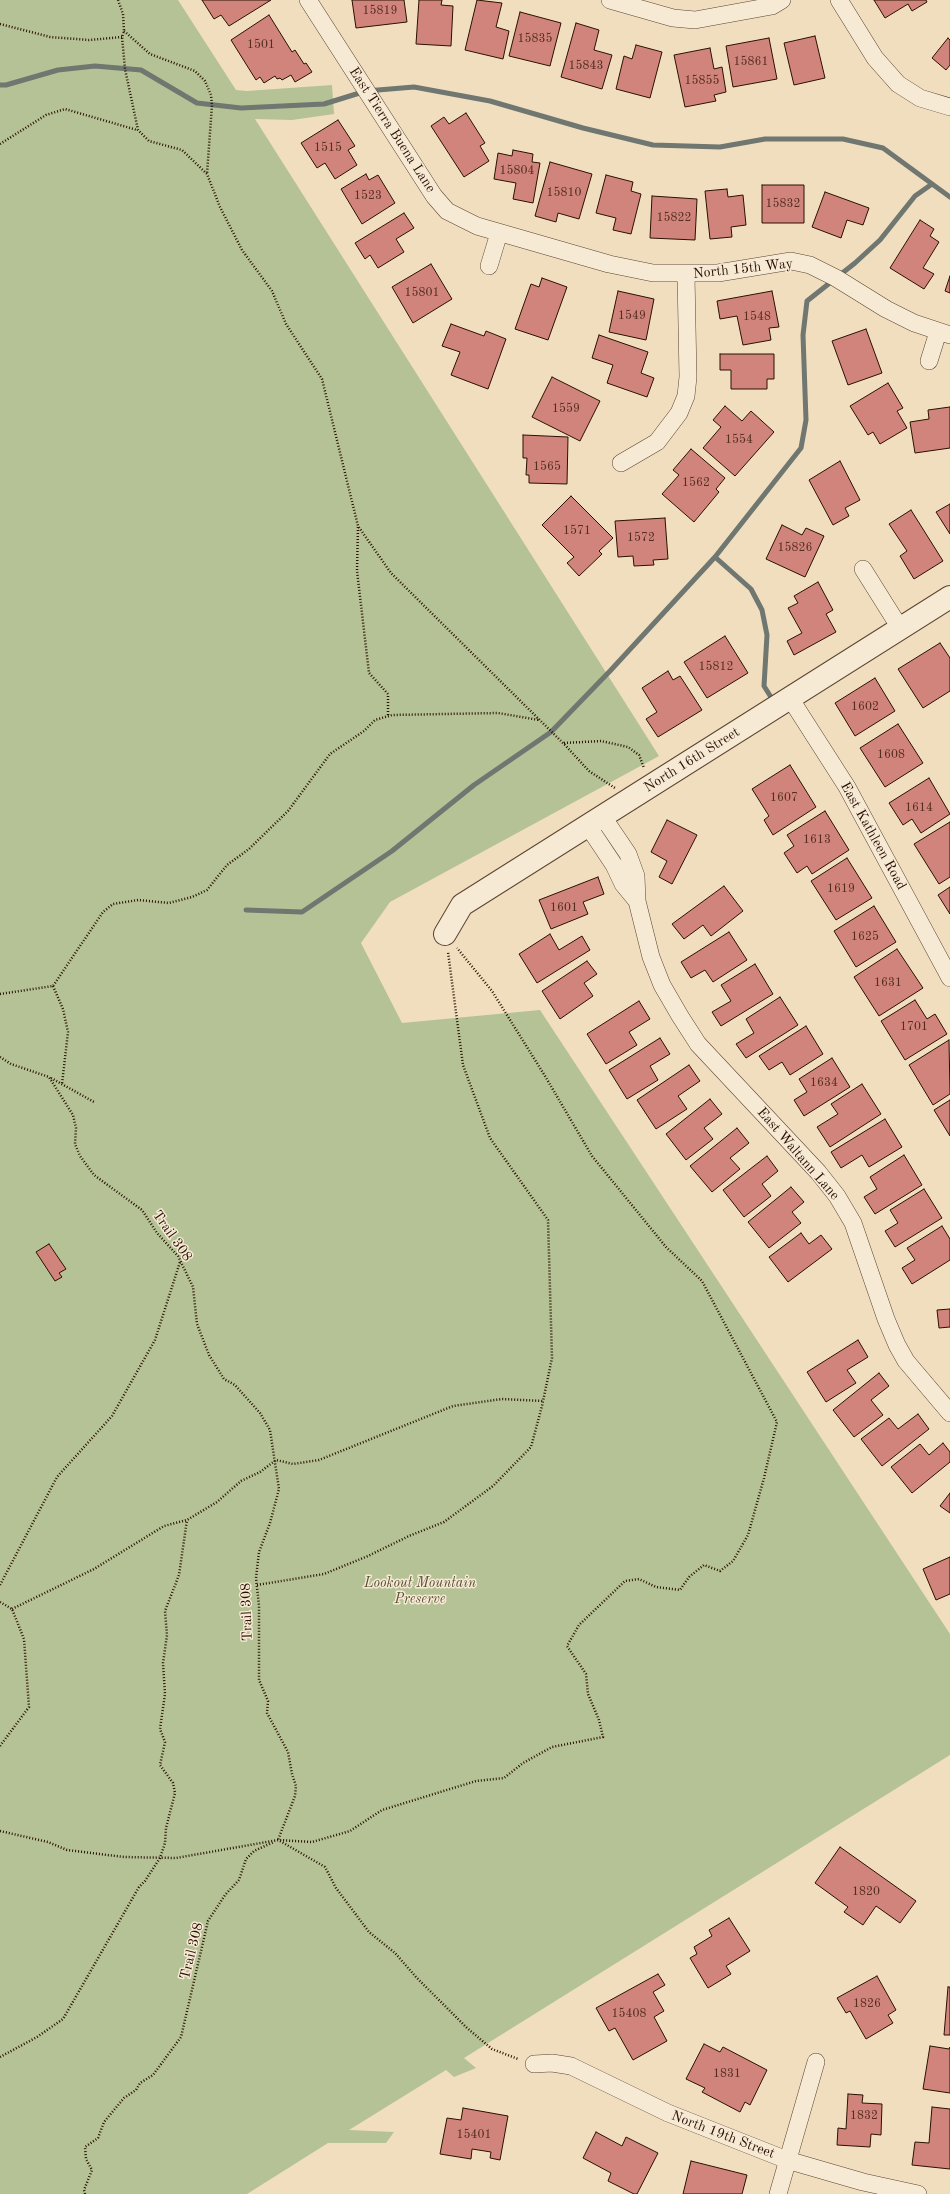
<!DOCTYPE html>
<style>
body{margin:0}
canvas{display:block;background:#f1debf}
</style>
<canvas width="950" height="2194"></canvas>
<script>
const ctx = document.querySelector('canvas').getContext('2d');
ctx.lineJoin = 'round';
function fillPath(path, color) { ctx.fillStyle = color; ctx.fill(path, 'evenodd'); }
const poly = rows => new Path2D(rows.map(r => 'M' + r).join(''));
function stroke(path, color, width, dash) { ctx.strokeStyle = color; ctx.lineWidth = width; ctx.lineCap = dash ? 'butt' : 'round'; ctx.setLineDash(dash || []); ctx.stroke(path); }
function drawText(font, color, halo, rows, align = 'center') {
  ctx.font = font + ' "Old Standard TT",serif'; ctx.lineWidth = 3; ctx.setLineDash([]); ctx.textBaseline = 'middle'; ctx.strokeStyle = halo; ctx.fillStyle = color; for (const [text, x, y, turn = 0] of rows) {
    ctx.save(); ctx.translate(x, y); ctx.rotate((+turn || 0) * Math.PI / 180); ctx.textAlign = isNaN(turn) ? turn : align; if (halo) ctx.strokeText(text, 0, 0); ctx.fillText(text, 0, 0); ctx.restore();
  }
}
fillPath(poly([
 [0,0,178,0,236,90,247,91,332,85,334,114,292,120,255,119,659,756,390,902,361,943,402,1023,540,1010,950,1634,950,1755,464,2058,476,2068,454,2077,446,2070,349,2130,394,2132,386,2143,328,2143,247,2194,0,2194]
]), '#b4c296');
stroke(poly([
 [0,85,6,85,58,70,95,66,141,70,197,103,241,108,324,104,366,91,414,87,490,101,583,128,653,145,720,147,765,139,843,139,883,148,950,197],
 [715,557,751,589,762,610,767,635,764,686,774,702],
 [246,910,302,912,392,851,474,785,551,732,610,671,715,557,801,448,806,420,803,335,807,301,855,263,880,240,915,196,932,184]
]), '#6f7770', 5);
const building = poly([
 [202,0,271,0,229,26,221,15,214,19,202,0],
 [352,0,404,0,407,22,356,28,352,0],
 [419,0,442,0,441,5,453,6,451,46,416,44,419,0],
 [477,0,502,3,496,27,509,31,503,59,465,50,477,0],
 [874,0,926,0,927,2,912,11,908,4,885,18,874,0],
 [520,12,561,23,550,66,509,56,520,12],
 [269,15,292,52,295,50,304,64,306,63,312,72,295,82,291,75,282,80,280,78,277,79,275,76,264,83,260,77,256,80,231,40,269,15],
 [576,23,599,30,594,50,612,55,602,89,561,77,576,23],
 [815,36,825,78,794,85,784,43,815,36],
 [769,38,777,79,733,87,726,46,769,38],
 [948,38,950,40,950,65,946,70,932,58,948,38],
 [636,45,662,52,650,98,616,89,624,56,632,59,636,45],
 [710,48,714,69,722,67,726,92,714,95,716,101,685,107,674,55,710,48],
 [466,113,485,143,480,146,489,161,464,177,431,126,444,117,449,124,466,113],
 [338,120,355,146,348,150,357,165,335,179,325,163,317,168,301,143,338,120],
 [513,150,533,154,532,162,540,163,533,203,513,199,516,183,494,179,498,153,512,156,513,150],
 [550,162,592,174,579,219,558,213,556,222,535,216,550,162],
 [366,174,369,180,378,175,395,203,362,224,341,189,366,174],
 [606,175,633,182,631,191,641,194,631,234,613,230,616,218,596,213,606,175],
 [762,185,804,185,804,223,762,223,762,185],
 [727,189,728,197,743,195,746,225,731,227,732,237,710,239,705,191,727,189],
 [825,192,869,208,863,225,847,220,841,238,812,227,825,192],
 [652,196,697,199,695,240,650,238,652,196],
 [404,213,414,228,396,239,404,252,378,268,370,255,365,259,355,243,404,213],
 [920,220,934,229,930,236,939,242,923,268,934,274,924,289,890,268,920,220],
 [431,264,452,299,413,323,392,287,431,264],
 [950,276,950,293,945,291,950,276],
 [542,278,567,287,548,340,515,329,531,284,539,287,542,278],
 [618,291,654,299,646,340,609,332,618,291],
 [772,291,779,327,769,328,771,340,743,345,737,316,720,319,717,301,772,291],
 [451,324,484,336,486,331,506,339,488,389,451,375,460,352,442,346,451,324],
 [866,329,882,373,848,385,832,341,866,329],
 [599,335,648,352,641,373,654,378,647,397,607,383,613,365,592,358,599,335],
 [720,354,774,354,774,379,767,379,767,389,731,389,731,370,720,370,720,354],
 [552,377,600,401,580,441,532,417,552,377],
 [888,383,903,408,897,411,907,428,880,444,873,432,868,435,850,406,888,383],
 [725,406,742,421,751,411,774,432,735,476,703,448,721,427,713,420,725,406],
 [950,407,950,448,915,453,910,422,929,419,928,410,950,407],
 [523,435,568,437,567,484,529,483,529,475,526,475,527,458,523,458,523,435],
 [691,449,725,478,716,489,719,492,694,522,662,494,679,475,673,470,691,449],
 [840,461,860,500,845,508,849,516,833,525,809,480,840,461],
 [571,496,613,538,599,551,602,554,579,576,567,563,574,557,542,525,571,496],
 [950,504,950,534,936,512,950,504],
 [911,510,943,561,914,579,900,556,907,551,889,524,911,510],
 [665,518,668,559,653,560,654,565,634,566,633,556,618,557,615,521,665,518],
 [782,525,802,535,806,528,824,536,805,577,766,559,782,525],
 [818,582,833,610,826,614,836,632,794,655,787,641,802,633,788,608,798,603,794,596,818,582],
 [725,636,748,673,707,698,684,662,725,636],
 [940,643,950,658,950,691,923,708,898,669,940,643],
 [668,671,673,680,680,676,702,710,658,737,646,719,657,712,642,688,668,671],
 [875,678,895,711,855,736,835,703,875,678],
 [898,724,923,763,885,787,860,748,898,724],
 [790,765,816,807,773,835,764,820,769,816,752,789,790,765],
 [929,778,950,814,921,833,912,819,903,825,889,803,929,778],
 [825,811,849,850,812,874,807,866,797,873,784,853,794,846,787,835,825,811],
 [667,820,697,835,672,884,659,877,667,861,651,852,667,820],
 [950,822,950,877,939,884,914,844,950,822],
 [847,858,872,898,836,920,811,881,847,858],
 [598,877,604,894,583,902,588,914,551,929,539,900,598,877],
 [724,886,743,911,711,936,703,925,684,939,672,924,724,886],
 [950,887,950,914,938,895,950,887],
 [874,906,896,942,856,967,834,931,874,906],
 [729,932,747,960,713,982,705,970,691,978,681,962,729,932],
 [550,934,559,950,582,936,590,950,537,983,519,954,550,934],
 [897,949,923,988,879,1016,854,977,897,949],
 [587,961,597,974,584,983,593,996,560,1019,542,991,587,961],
 [755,964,773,994,721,1026,712,1012,731,1001,721,985,755,964],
 [780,997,798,1025,746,1058,736,1044,754,1033,746,1019,780,997],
 [915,1000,927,1019,935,1014,947,1034,905,1060,881,1021,915,1000],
 [639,1001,650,1019,629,1032,637,1045,606,1064,587,1034,639,1001],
 [806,1026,823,1054,790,1075,782,1062,769,1070,759,1056,806,1026],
 [660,1038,670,1054,650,1066,658,1080,627,1099,609,1070,660,1038],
 [949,1040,950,1094,933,1105,909,1065,949,1040],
 [832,1058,850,1087,804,1116,794,1100,807,1092,799,1079,832,1058],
 [689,1065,700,1081,678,1096,687,1109,656,1129,637,1100,689,1065],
 [862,1084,881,1114,830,1147,817,1127,838,1114,831,1104,862,1084],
 [710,1099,722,1114,704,1128,713,1139,686,1160,666,1134,710,1099],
 [950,1100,950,1136,934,1110,950,1100],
 [885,1119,902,1147,869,1167,862,1155,841,1168,831,1152,885,1119],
 [737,1128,749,1143,730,1158,740,1169,712,1192,690,1166,737,1128],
 [904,1155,922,1185,875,1214,864,1197,877,1189,870,1177,904,1155],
 [767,1156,778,1171,762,1184,771,1196,744,1217,723,1190,767,1156],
 [791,1187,804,1202,792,1212,801,1223,769,1248,748,1222,791,1187],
 [924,1189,942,1218,895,1247,885,1231,898,1223,890,1210,924,1189],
 [942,1226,950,1239,950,1260,912,1284,902,1268,915,1260,907,1248,942,1226],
 [801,1233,809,1244,821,1235,832,1249,788,1282,769,1257,801,1233],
 [49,1244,66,1269,59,1273,62,1277,55,1281,36,1252,49,1244],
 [950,1309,950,1327,939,1328,937,1310,950,1309],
 [858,1340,868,1357,847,1370,856,1383,826,1402,807,1372,858,1340],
 [879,1373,889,1386,871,1400,883,1415,854,1437,833,1410,879,1373],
 [918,1414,929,1429,882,1466,861,1439,889,1418,898,1429,918,1414],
 [943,1443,950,1452,950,1462,912,1493,891,1467,920,1444,929,1455,943,1443],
 [950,1493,950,1513,940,1506,950,1493],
 [950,1557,950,1594,936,1600,923,1569,950,1557],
 [840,1847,916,1901,900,1923,876,1906,863,1925,844,1912,848,1907,815,1883,840,1847],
 [729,1918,750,1951,726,1966,731,1974,708,1988,690,1958,697,1954,694,1947,712,1936,709,1930,729,1918],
 [658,1974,665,1985,653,1992,664,2011,654,2017,667,2041,633,2060,615,2028,609,2031,596,2008,658,1974],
 [877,1976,896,2010,888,2015,893,2023,866,2039,850,2011,846,2013,837,1998,877,1976],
 [948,1987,950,1987,950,2035,944,2035,948,1987],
 [704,2044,720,2052,723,2047,767,2070,750,2105,745,2102,740,2112,702,2092,705,2088,686,2079,704,2044],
 [930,2046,949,2049,950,2047,950,2093,923,2089,930,2046],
 [848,2094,863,2095,862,2103,882,2104,881,2135,871,2134,870,2147,837,2145,838,2128,846,2129,848,2094],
 [932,2107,950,2109,950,2169,912,2165,915,2142,929,2143,932,2107],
 [463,2108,508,2116,500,2160,490,2158,491,2152,472,2149,471,2159,440,2154,447,2118,461,2120,463,2108],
 [596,2132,622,2146,626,2137,658,2153,637,2194,634,2194,608,2181,611,2173,583,2158,596,2132],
 [691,2161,747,2175,742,2194,683,2194,691,2161]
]);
fillPath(building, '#d1847b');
stroke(building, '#2b1002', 1);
const minor = poly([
 [308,0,434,196,447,211,477,226,609,264,653,273,718,273,791,261,810,265,836,278,886,309,914,323,950,335],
 [610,0,673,18,695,20,772,6,782,0],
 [839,0,875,58,898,84,920,98,950,107],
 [489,266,499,233],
 [929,361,938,332],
 [621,463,657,442,679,413,686,396,688,377,686,275],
 [863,569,900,628],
 [790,698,847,787,950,978],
 [603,817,628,854,636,876,637,901,651,957,662,985,680,1016,698,1044,818,1172,837,1196,853,1223,886,1319,897,1345,906,1361,950,1413],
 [588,826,614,865,623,884,637,901],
 [534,2064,552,2063,571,2066,668,2113,787,2160,863,2182,918,2194],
 [778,2194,816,2062]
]);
const tertiary = poly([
 [445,934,462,905,950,597]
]);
stroke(minor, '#5c4431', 18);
stroke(tertiary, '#5c4431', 24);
stroke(poly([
 [118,0,123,14,124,31,122,37,125,69,138,130,149,141,182,150,207,174,220,207,242,250,272,291,286,324,322,379,358,526,391,573,565,745,589,771,615,788],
 [0,24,50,37,89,40,122,37],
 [124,31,150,54,195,71,205,81,211,95,212,105,207,174],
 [0,144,46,115,65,109,137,130],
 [358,527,357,571,369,673,388,694,388,716],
 [564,743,601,741,628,747,639,755,644,768],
 [53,986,63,1009,68,1032,62,1084],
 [0,994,53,986,103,912,113,904,138,900,169,903,192,897,207,890,227,865,249,849,288,811,330,754,364,731,375,720,392,715,498,713,539,720],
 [0,1057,11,1064,49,1077,73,1115,76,1128,75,1144,80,1156,94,1175,142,1210,157,1233,178,1256,193,1287,197,1324,209,1355,224,1379,235,1385,260,1413,270,1430,279,1489,270,1523,259,1552,256,1578,259,1606,259,1680,268,1701,267,1713,288,1752,292,1774,296,1786,295,1796,278,1840],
 [51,1078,94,1102],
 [0,1585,57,1477,112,1416,155,1340,180,1262],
 [257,1585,324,1574,368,1556,409,1536,444,1522,493,1486,531,1447,542,1406,552,1358,548,1220,490,1138,463,1065,448,952],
 [0,1602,12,1609,24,1639,29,1707,0,1746],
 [12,1609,94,1569,164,1526,187,1520,217,1502,241,1481,260,1472,276,1460,293,1464,319,1460,453,1406,502,1399,543,1401],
 [0,1831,48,1842,67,1850,124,1857,176,1858,278,1840,312,1842,350,1831,382,1810,476,1781,504,1778,523,1763,552,1747,603,1737,599,1720,588,1694,586,1674,567,1646,579,1625,625,1581,639,1579,656,1587,680,1590,689,1577,704,1565,720,1571,733,1561,748,1535,764,1478,777,1422,702,1281,666,1247,592,1156,545,1076,492,991,457,948],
 [280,1841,325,1867,336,1888,369,1932,395,1953,416,1977,467,2028,492,2049,518,2059],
 [0,2057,37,2037,63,2019,139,1887,145,1881,160,1858,165,1843,166,1828,175,1793,173,1783,160,1765,165,1742,160,1729,165,1694,163,1663,167,1635,165,1611,179,1575,187,1520],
 [85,2194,84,2190,92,2170,86,2159,85,2147,98,2138,104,2122,124,2098,136,2090,140,2083,153,2075,181,2037,208,1921,225,1895,239,1880,246,1859,254,1851,274,1842]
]), '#2b1002', 2.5, [1, 2]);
stroke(minor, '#f6ead5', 17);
stroke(tertiary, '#f6ead5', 22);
drawText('12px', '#542d20', null, [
 ["15819",380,11],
 ["15835",535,39],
 ["1501",261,45],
 ["15861",751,62],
 ["15843",586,66],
 ["15855",702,81],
 ["1515",328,148],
 ["15804",517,171],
 ["15810",564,193],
 ["1523",368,196],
 ["15832",783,204],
 ["15822",674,218],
 ["15801",422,293],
 ["1549",632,316],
 ["1548",757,317],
 ["1559",566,409],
 ["1554",739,440],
 ["1565",547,467],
 ["1562",696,483],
 ["1571",577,531],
 ["1572",641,538],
 ["15826",795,548],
 ["15812",716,667],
 ["1602",865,707],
 ["1608",891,755],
 ["1607",784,798],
 ["1614",919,808],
 ["1613",817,840],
 ["1619",841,889],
 ["1601",564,908],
 ["1625",865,937],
 ["1631",888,983],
 ["1701",914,1027],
 ["1634",824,1083],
 ["1820",866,1892],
 ["1826",867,2004],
 ["15408",629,2014],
 ["1831",727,2074],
 ["1832",864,2116],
 ["15401",474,2135]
]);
drawText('14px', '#2b1002', '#f6ead5', [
 ["East Tierra Buena Lane",392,130,57],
 ["North 15th Way",743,269,-6],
 ["North 16th Street",692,760,-32],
 ["East Kathleen Road",873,836,61],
 ["East Waltann Lane",798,1154,49],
 ["Trail 308",172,1236,55],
 ["Trail 308",247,1612,-92],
 ["Trail 308",192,1951,-76],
 ["North 19th Street",723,2135,21]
]);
drawText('italic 14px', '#5b4e36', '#f6ead5', [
 ["Lookout Mountain",420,1583],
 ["Preserve",420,1599]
]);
</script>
